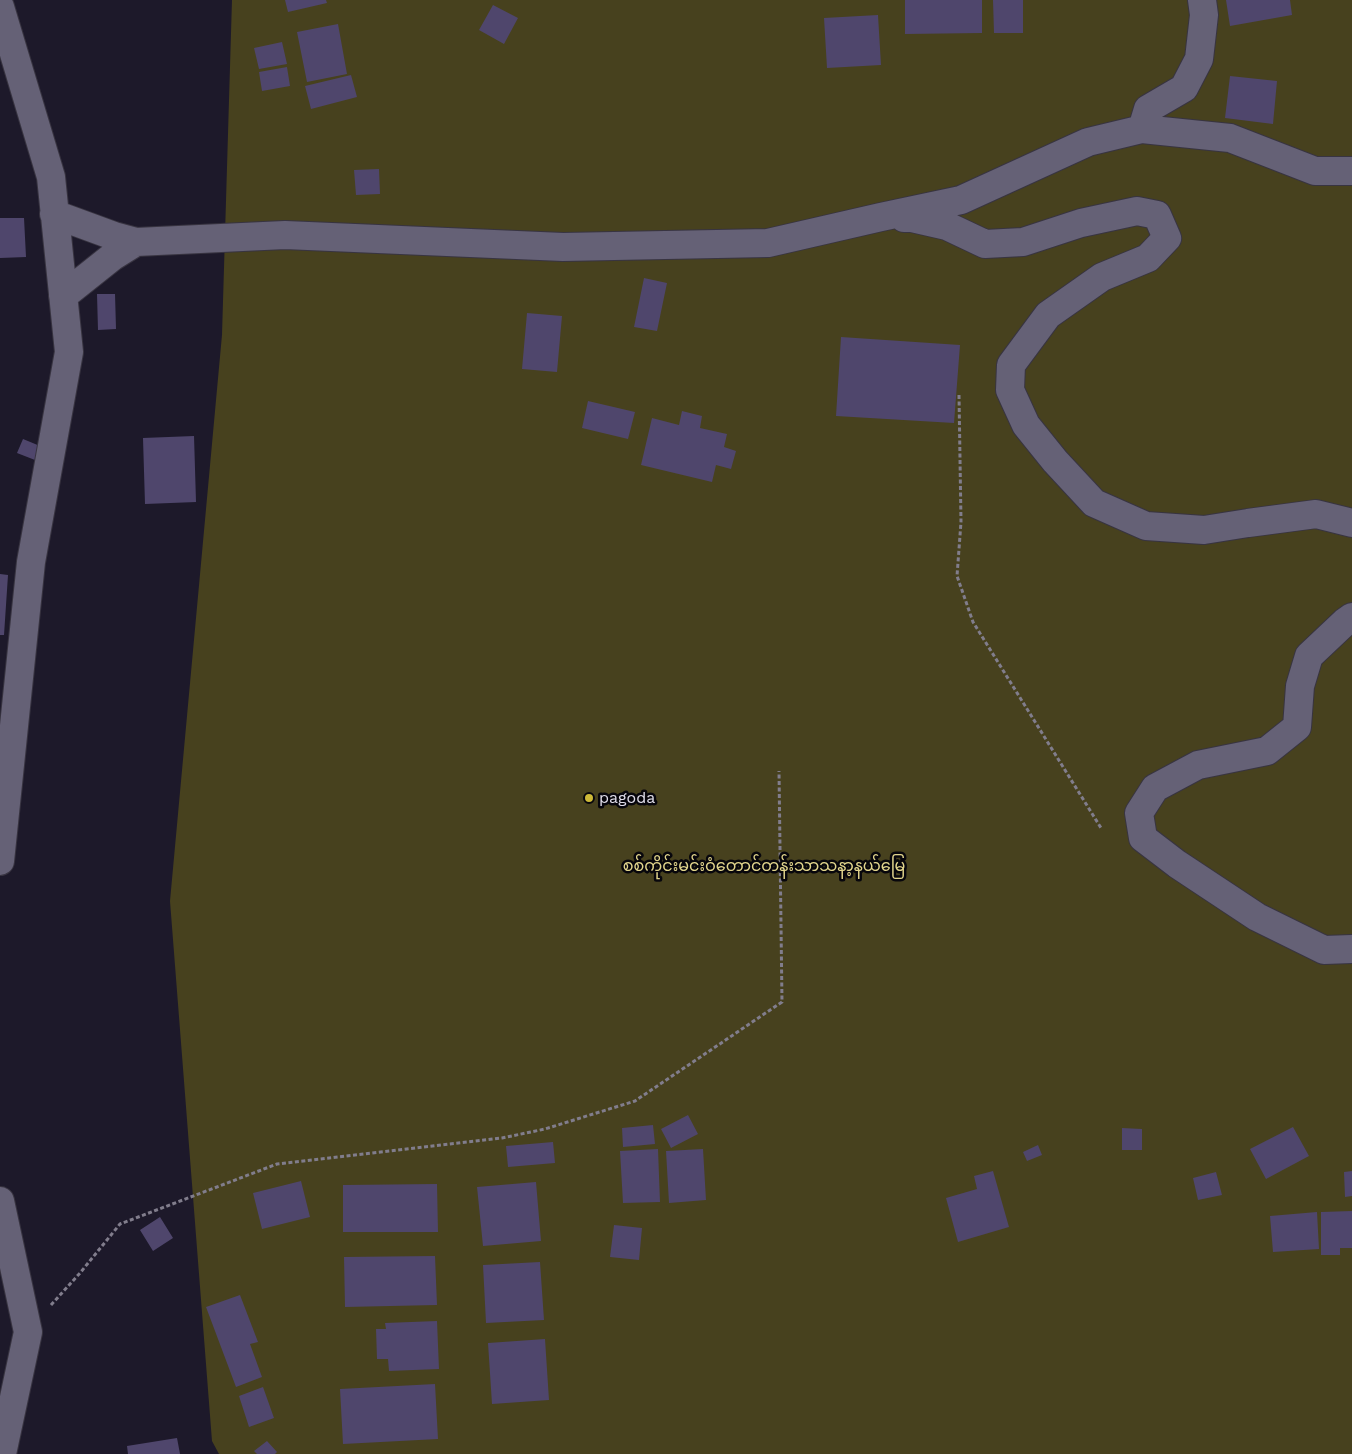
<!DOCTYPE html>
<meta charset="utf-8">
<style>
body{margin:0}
canvas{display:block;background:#1d192a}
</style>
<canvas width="1352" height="1454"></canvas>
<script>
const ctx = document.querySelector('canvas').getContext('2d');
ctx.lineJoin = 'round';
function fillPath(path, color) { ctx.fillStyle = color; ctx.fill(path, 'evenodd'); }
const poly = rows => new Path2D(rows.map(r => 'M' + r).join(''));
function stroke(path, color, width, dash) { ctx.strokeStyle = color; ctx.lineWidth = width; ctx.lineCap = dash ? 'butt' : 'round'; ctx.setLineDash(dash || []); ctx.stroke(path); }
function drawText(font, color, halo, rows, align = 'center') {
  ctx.font = font + ' "Work Sans","Noto Sans Myanmar",sans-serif'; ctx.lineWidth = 5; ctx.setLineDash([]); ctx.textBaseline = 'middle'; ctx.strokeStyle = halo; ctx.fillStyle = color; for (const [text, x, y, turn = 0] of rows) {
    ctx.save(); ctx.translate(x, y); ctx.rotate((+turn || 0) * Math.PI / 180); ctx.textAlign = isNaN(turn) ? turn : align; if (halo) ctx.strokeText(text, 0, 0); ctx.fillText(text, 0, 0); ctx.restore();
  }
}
fillPath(poly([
 [232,0,1352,0,1352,1454,219,1454,212,1441,170,901,222,335]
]), '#47411e');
fillPath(poly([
 [285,0,326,0,327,3,288,12],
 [905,0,982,0,982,33,905,34],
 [993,0,1023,0,1023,33,994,33],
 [1226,0,1290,0,1292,15,1230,26],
 [493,5,518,18,504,44,479,30],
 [878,15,881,65,827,68,824,18],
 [338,24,347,74,307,82,297,32],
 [282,42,287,64,259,69,254,48],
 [287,67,290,86,262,91,259,72],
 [351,75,357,97,311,109,305,86],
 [1230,76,1277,81,1273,124,1225,118],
 [379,169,380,194,356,195,354,170],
 [0,218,24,218,26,257,0,258],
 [644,278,667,283,657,331,634,327],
 [97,294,115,294,116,329,98,330],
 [527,313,562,316,557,372,522,369],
 [841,337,960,345,954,423,836,416],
 [588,401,635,412,628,439,582,428],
 [682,411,702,416,700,428,727,434,724,447,736,451,731,469,716,465,712,482,641,465,652,418,679,425],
 [194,436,196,502,145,504,143,438],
 [23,439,40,446,35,460,17,453],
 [0,574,8,575,4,635,0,635],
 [688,1115,698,1134,671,1148,661,1129],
 [653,1125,655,1144,623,1147,622,1128],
 [1293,1127,1309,1156,1266,1179,1250,1149],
 [1122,1128,1142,1129,1142,1150,1122,1150],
 [553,1142,555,1163,508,1167,506,1146],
 [1038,1145,1042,1155,1027,1161,1023,1152],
 [658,1149,660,1202,623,1203,620,1151],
 [703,1149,706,1200,669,1203,666,1151],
 [993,1171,1009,1227,958,1242,946,1198,977,1189,974,1176],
 [1352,1171,1352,1196,1345,1197,1344,1172],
 [1216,1172,1222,1195,1198,1200,1193,1178],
 [301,1181,310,1217,262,1229,253,1193],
 [536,1182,541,1241,483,1246,477,1187],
 [437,1184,438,1232,343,1232,343,1185],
 [1352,1211,1352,1248,1340,1248,1340,1255,1321,1255,1321,1212],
 [1317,1212,1319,1249,1273,1252,1270,1216],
 [160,1217,173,1238,153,1251,140,1230],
 [614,1225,642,1228,639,1260,610,1257],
 [435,1256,437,1305,345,1307,344,1257],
 [540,1262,544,1320,486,1323,483,1265],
 [240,1295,258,1342,250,1344,262,1377,236,1387,206,1307],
 [437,1321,439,1369,389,1371,388,1359,377,1359,376,1329,386,1329,385,1323],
 [545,1339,549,1400,492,1404,488,1343],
 [435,1384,438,1439,343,1444,340,1389],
 [263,1387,274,1418,249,1427,239,1396],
 [177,1438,180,1454,128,1454,127,1446],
 [267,1441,277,1452,275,1454,257,1454,254,1451]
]), '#4f466c');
const street = poly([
 [0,7,51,177,69,352,31,562,0,861],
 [1142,129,1148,109,1184,88,1199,59,1204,15,1202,0],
 [54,214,114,236,136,242,285,235,563,247,768,243,881,217,961,200,1088,142,1142,129,1230,138,1315,171,1352,171],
 [904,218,912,218,947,226,985,244,1023,242,1081,223,1137,211,1157,215,1167,238,1148,258,1102,277,1048,315,1011,365,1010,390,1026,425,1055,461,1094,503,1146,526,1204,530,1248,523,1316,514,1352,523],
 [63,296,112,257,136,242],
 [1352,617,1345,622,1309,656,1300,686,1297,727,1267,751,1198,765,1155,788,1139,813,1143,838,1177,864,1257,917,1324,950,1352,949],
 [0,1201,28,1332,2,1454]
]);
stroke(street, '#383441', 30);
stroke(poly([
 [959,395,961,522,957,576,973,622,1101,828],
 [51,1305,80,1273,120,1224,277,1164,502,1138,545,1129,635,1101,782,1002,779,771]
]), '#817d8c', 3, [4, 2.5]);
stroke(street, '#656176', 28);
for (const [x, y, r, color] of [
 [589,798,5,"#cdb938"]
]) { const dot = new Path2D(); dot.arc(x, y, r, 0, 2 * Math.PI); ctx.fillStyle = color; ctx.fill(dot); stroke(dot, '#07060c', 2); }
drawText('16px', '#e0dde9', '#07060c', [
 ["pagoda",599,798]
], 'left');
drawText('16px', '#e2d58c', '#07060c', [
 ["စစ်ကိုင်းမင်းဝံတောင်တန်းသာသနာ့နယ်မြေ",764,866]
]);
</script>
